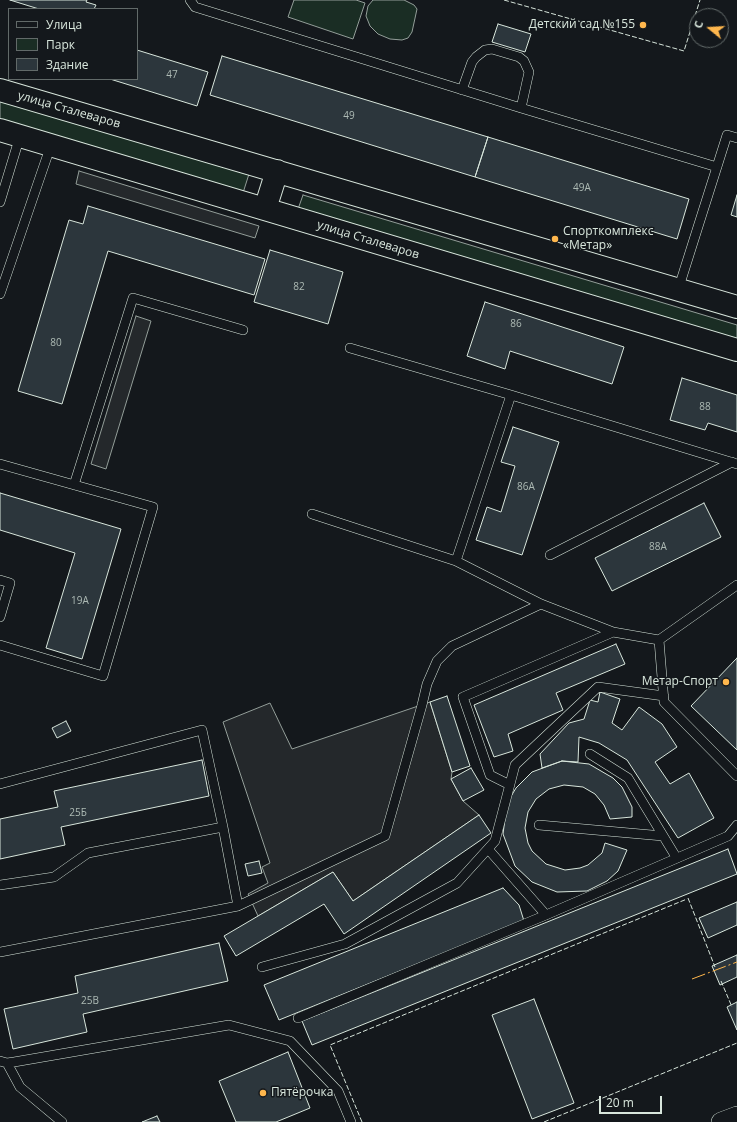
<!DOCTYPE html>
<meta charset="utf-8">
<style>
body{margin:0}
#map{position:relative;width:737px;height:1122px;overflow:hidden;background:#14181c;font-family:"Open Sans",sans-serif}
canvas{display:block}
.legend{position:absolute;left:8px;top:8px;width:130px;height:72px;box-sizing:border-box;background:#14181c;border:1px solid #626a69;margin:0;padding:5px 7px;list-style:none;font-size:12px;color:#d8e6dc}
.legend li{display:flex;align-items:center;gap:8px;height:20px}
.legend b{width:20px;border:1px solid #626a69}
.north{position:absolute;left:689px;top:8px;width:40px;height:40px;box-sizing:border-box;background:#14181c;border:1px solid #626a69;border-radius:50%;rotate:288deg;font-size:11px;font-weight:700;line-height:16px;text-align:center;color:#d8e6dc}
.north::after{content:'';display:block;margin:auto;width:14px;height:18px;background:#ffb74d;clip-path:polygon(50% 0,100% 100%,50% 72%,0 100%)}
.scale{position:absolute;left:599px;top:1096px;width:63px;height:18px;box-sizing:border-box;border:2px solid #d8e6dc;border-top:0;padding-left:5px;font-size:12px;line-height:14px;white-space:nowrap;color:#d8e6dc;-webkit-text-stroke:3px #14181c;paint-order:stroke}
</style>
<div id="map">
<canvas width="737" height="1122"></canvas>
<ul class="legend">
<li><b style="height:5px;background:#14181c"></b>Улица</li>
<li><b style="height:11px;background:#1a2d24"></b>Парк</li>
<li><b style="height:11px;background:#2c363c"></b>Здание</li>
</ul>
<div class="north">С</div>
<div class="scale">20 m</div>
</div>
<script>
const ctx = document.querySelector('canvas').getContext('2d');
ctx.lineJoin = 'round';
function fillPath(path, color) { ctx.fillStyle = color; ctx.fill(path, 'evenodd'); }
const poly = rows => new Path2D(rows.map(r => 'M' + r).join(''));
function stroke(path, color, width, dash) { ctx.strokeStyle = color; ctx.lineWidth = width; ctx.lineCap = dash ? 'butt' : 'round'; ctx.setLineDash(dash || []); ctx.stroke(path); }
function drawText(font, color, halo, rows, align = 'center') {
  ctx.font = font + ' "Open Sans",sans-serif'; ctx.lineWidth = 3; ctx.setLineDash([]); ctx.textBaseline = 'middle'; ctx.strokeStyle = halo; ctx.fillStyle = color; for (const [text, x, y, turn = 0] of rows) {
    ctx.save(); ctx.translate(x, y); ctx.rotate((+turn || 0) * Math.PI / 180); ctx.textAlign = isNaN(turn) ? turn : align; if (halo) ctx.strokeText(text, 0, 0); ctx.fillText(text, 0, 0); ctx.restore();
  }
}
const green = poly([
 [294,0,356,0,365,3,353,39,288,17,294,0],
 [373,0,404,0,414,5,417,9,412,32,408,38,402,40,390,39,378,34,370,26,366,16,368,6,373,0],
 [0,99,249,174,242,196,0,124,0,99],
 [303,195,737,325,737,344,297,212,303,195]
]);
fillPath(green, '#1a2d24');
stroke(green, '#939e99', 1);
const parking = poly([
 [79,171,259,226,255,238,76,184,79,171],
 [136,316,151,321,106,469,91,464,136,316],
 [430,702,452,772,451,779,463,801,479,815,353,901,333,872,258,916,248,894,268,883,262,867,270,863,223,722,270,703,292,749,430,702]
]);
fillPath(parking, '#24282b');
stroke(parking, '#939e99', 1);
const building = poly([
 [10,0,87,0,86,2,96,5,94,9,39,9,10,0],
 [498,24,531,34,525,52,492,42,498,24],
 [137,50,208,72,197,106,110,79,137,79,137,50],
 [222,56,488,137,475,177,210,95,222,56],
 [488,137,689,199,677,239,475,177,488,137],
 [737,195,737,217,731,215,737,195],
 [88,206,265,259,254,295,108,251,62,404,18,391,69,220,83,224,88,206],
 [270,250,343,272,328,324,254,302,270,250],
 [485,302,624,347,612,384,510,351,505,369,467,356,485,302],
 [682,378,737,395,737,432,708,423,705,430,670,420,682,378],
 [513,427,559,442,522,555,476,540,487,507,501,512,515,466,501,462,513,427],
 [0,493,121,529,82,659,46,648,75,553,0,530,0,493],
 [704,503,721,537,612,591,595,558,704,503],
 [616,644,625,664,556,693,563,710,508,734,513,751,494,757,474,705,616,644],
 [737,658,737,750,691,706,737,658],
 [600,692,620,699,612,723,622,730,639,707,662,724,677,747,655,762,670,784,689,773,714,818,678,838,627,760,599,743,579,737,578,762,562,761,542,768,540,754,569,723,584,719,590,700,598,702,600,692],
 [447,696,470,766,452,772,430,702,447,696],
 [66,721,71,731,57,738,52,728,66,721],
 [202,760,209,796,61,827,65,845,0,859,0,819,58,807,54,791,202,760],
 [562,761,589,764,613,778,622,787,632,807,632,817,610,819,604,805,595,794,583,787,564,785,549,789,536,799,528,812,525,828,528,843,532,851,546,864,565,870,580,868,588,865,602,853,605,843,627,850,618,871,607,881,587,891,557,892,532,882,515,866,503,834,507,803,516,788,532,772,562,761],
 [471,768,484,790,463,801,451,779,471,768],
 [479,815,491,833,344,934,324,904,236,956,224,936,333,872,353,901,479,815],
 [728,849,737,874,312,1045,302,1021,728,849],
 [259,861,262,873,248,876,245,864,259,861],
 [503,888,519,905,524,921,279,1020,264,985,503,888],
 [737,902,737,925,708,938,699,918,737,902],
 [219,943,228,981,83,1014,87,1032,13,1049,4,1009,78,993,75,976,219,943],
 [737,955,737,977,720,985,712,966,737,955],
 [534,999,574,1103,532,1119,492,1015,534,999],
 [737,1002,737,1030,727,1007,737,1002],
 [288,1052,310,1108,276,1122,236,1122,219,1081,288,1052],
 [157,1116,160,1122,142,1122,157,1116]
]);
fillPath(building, '#2c363c');
stroke(building, '#d8e6dc', 1);
const lane = poly([
 [190,0,195,7,521,108,717,167],
 [462,90,472,62,476,57,485,50,492,49,519,57,524,61,529,72,521,108],
 [0,202,20,136],
 [678,290,727,135,737,138],
 [0,294,51,145],
 [350,348,511,395,737,464],
 [0,464,153,507,103,676,0,645],
 [74,485,133,298,243,330],
 [312,514,456,561,541,604,613,632,659,640],
 [550,555,732,462],
 [456,561,511,395],
 [0,580,10,583,0,617],
 [737,585,659,640,664,702,737,776],
 [590,754,628,778,676,857],
 [0,784,202,730,223,827,238,906,0,952],
 [510,785,490,775,463,697,613,632],
 [539,825,663,836],
 [488,849,546,915],
 [0,885,54,877,88,853,223,827],
 [238,906,385,836,422,705,427,684,437,661,452,646,541,604],
 [262,967,345,944,457,883,495,841,515,765,598,687,664,696],
 [298,1018,546,915,728,836,737,825],
 [0,1061,7,1063,14,1062,229,1025,290,1041,338,1091,351,1122],
 [7,1063,20,1087,62,1122]
]);
const street = poly([
 [721,1122,737,1116]
]);
const secondary = poly([
 [0,90,737,307],
 [0,130,737,350],
 [265,209,277,171]
]);
stroke(lane, '#d8e6dc', 10);
stroke(street, '#d8e6dc', 20);
stroke(secondary, '#d8e6dc', 24);
stroke(lane, '#14181c', 9);
stroke(street, '#14181c', 19);
stroke(secondary, '#14181c', 22);
stroke(poly([
 [504,0,684,51,700,0],
 [688,898,715,967],
 [721,981,732,1007],
 [362,1122,330,1045,687,899],
 [544,1122,737,1043]
]), '#d8e6dc', 1, [5, 2]);
stroke(poly([
 [692,979,737,962]
]), '#ffb74d', 1, [14, 3, 2, 3]);
for (const [x, y, r, color] of [
 [643,25,4,"#ffb74d"],
 [555,239,4,"#ffb74d"],
 [726,682,4,"#ffb74d"],
 [263,1093,4,"#ffb74d"]
]) { const dot = new Path2D(); dot.arc(x, y, r, 0, 2 * Math.PI); ctx.fillStyle = color; ctx.fill(dot); stroke(dot, '#14181c', 1.5); }
drawText('10px', '#adbab4', null, [
 ["47",172,75],
 ["49",349,116],
 ["49А",582,188],
 ["82",299,287],
 ["86",516,324],
 ["80",56,343],
 ["88",705,407],
 ["86А",526,487],
 ["88А",658,547],
 ["19А",80,601],
 ["25Б",78,813],
 ["25В",90,1001]
]);
drawText('12px', '#d8e6dc', '#14181c', [
 ["Детский сад №155",635,25],
 ["Спорткомплекс",563,232,"left"],
 ["«Метар»",563,246,"left"],
 ["Метар-Спорт",718,682],
 ["Пятёрочка",271,1093,"left"]
], 'right');
drawText('12px', '#d8e6dc', '#14181c', [
 ["улица Сталеваров",69,110,16],
 ["улица Сталеваров",368,240,17]
]);
</script>
